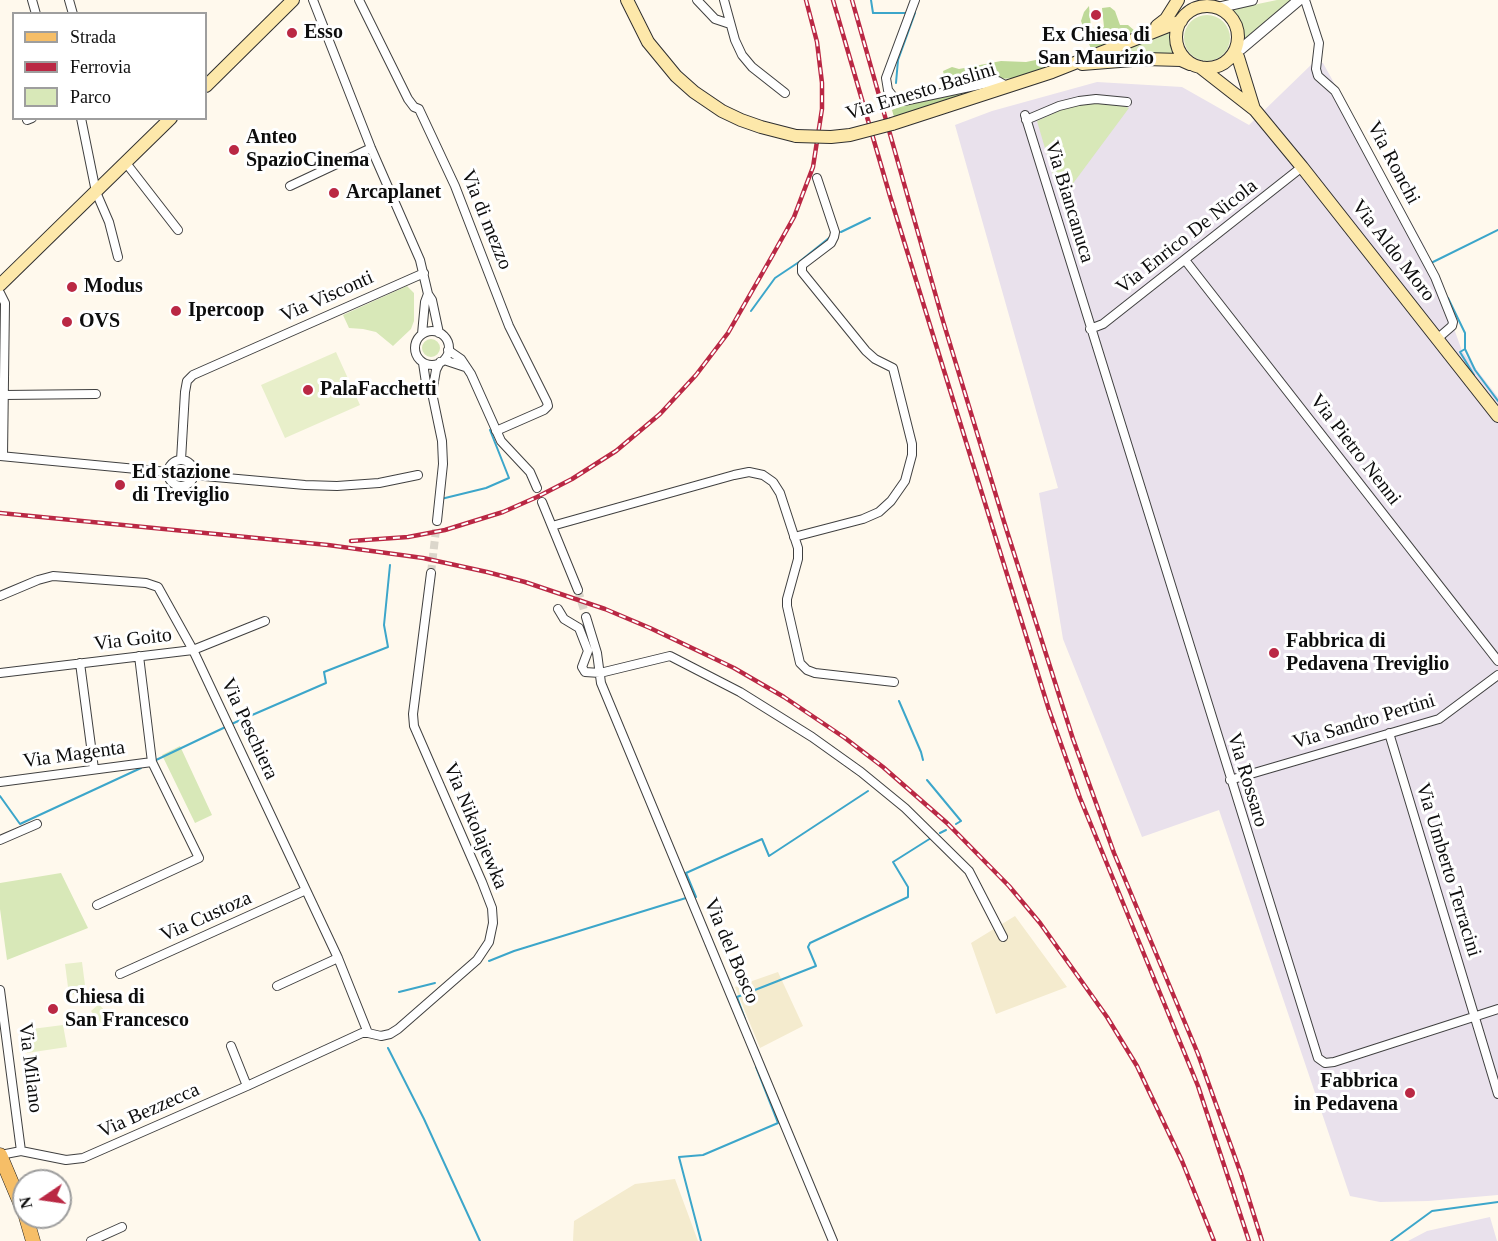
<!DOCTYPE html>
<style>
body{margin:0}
#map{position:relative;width:1498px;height:1241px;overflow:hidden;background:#fff9ed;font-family:"Times New Roman",serif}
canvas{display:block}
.legend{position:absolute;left:12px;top:12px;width:195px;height:108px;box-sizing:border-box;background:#fff;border:2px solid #9e9e9e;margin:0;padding:8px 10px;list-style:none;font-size:18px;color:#0d0d0d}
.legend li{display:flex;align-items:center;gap:12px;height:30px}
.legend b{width:30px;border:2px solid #9e9e9e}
.north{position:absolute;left:12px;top:1169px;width:60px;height:60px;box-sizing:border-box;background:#fff;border:2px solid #9e9e9e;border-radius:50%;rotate:257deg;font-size:16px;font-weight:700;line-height:24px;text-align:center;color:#0d0d0d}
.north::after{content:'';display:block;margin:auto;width:21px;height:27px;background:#ba2844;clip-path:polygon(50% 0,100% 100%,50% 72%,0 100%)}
</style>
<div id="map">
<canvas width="1498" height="1241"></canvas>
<ul class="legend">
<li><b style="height:8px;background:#f6be67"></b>Strada</li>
<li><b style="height:8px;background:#ba2844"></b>Ferrovia</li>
<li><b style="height:16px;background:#d8e8b8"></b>Parco</li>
</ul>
<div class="north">N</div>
</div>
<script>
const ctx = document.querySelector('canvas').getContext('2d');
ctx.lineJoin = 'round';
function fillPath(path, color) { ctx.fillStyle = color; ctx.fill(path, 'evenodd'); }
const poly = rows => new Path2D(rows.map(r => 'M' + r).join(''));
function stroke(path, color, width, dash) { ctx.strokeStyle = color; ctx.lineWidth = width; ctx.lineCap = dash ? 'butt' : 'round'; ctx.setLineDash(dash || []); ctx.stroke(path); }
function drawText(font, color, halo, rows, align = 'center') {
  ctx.font = font + ' "Times New Roman",serif'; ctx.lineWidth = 6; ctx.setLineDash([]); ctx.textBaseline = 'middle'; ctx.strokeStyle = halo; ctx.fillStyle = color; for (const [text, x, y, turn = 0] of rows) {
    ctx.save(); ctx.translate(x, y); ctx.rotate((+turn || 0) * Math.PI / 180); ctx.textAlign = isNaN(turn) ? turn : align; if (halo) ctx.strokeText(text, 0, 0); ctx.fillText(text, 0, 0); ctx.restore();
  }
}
fillPath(poly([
 [1313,63,1323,63,1425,247,1462,351,1498,397,1498,1195,1428,1201,1380,1202,1350,1196,1219,810,1142,837,1063,639,1039,493,1058,488,955,125,992,111,1097,82,1182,87,1249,125],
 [1490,1217,1497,1241,1408,1241,1427,1231]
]), '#e9e1ec');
fillPath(poly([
 [1015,916,1067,987,996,1014,971,943],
 [778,972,803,1026,760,1048,735,987],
 [675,1179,698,1241,573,1241,574,1221,635,1184]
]), '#f4ebce');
fillPath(poly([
 [1277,0,1293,0,1242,41,1239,25,1229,10],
 '1184 38a23 23 0 1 1 46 0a23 23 0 1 1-46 0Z',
 [1174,28,1172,39,1175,53,1132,53,1098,59],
 [1087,103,1115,103,1129,108,1063,197,1058,191,1054,179,1037,121,1061,110],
 [407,286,414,293,414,321,411,329,393,346,376,332,363,329,349,328,343,315],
 '422 348a9 9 0 1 1 18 0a9 9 0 1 1-18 0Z',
 [180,746,212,815,195,823,162,755],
 [61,873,88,928,7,960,0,909,0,883]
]), '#d8e8b8');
fillPath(poly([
 [1089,6,1091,28,1104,27,1102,8,1110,7,1115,11,1120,25,1128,25,1135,31,1092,52,1081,21,1084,12],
 [1060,55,1062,63,1014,78,988,80,970,93,894,117,892,110,943,89,941,80,945,79,943,71,952,67,959,69,1001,61,1026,62]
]), '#bed998');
fillPath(poly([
 [336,352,360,405,285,438,261,385],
 [82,962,86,993,69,995,65,964],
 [99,1004,113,1021,105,1028,91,1011],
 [63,1025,67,1047,27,1053,24,1030]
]), '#e8efca');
stroke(poly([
 [871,0,873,13,905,13],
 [896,83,898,60,915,13],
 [841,232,870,218],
 [1431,263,1498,230],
 [1448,298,1465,333,1465,349,1475,370,1498,401],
 [751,311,775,278,799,262,829,238],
 [1465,349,1460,352,1474,375],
 [441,499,486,488,509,478,490,430],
 [899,701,921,752,923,760],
 [154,761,236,722,326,683,324,672,388,647,384,625,390,565],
 [927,780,961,821,956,824],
 [0,796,20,824,141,768],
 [940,833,946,830],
 [696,897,686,873,762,839,769,856,868,791],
 [489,961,514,951,686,898],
 [399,992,435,983],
 [745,1019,737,997,816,966,808,947,810,943,908,897,908,887,893,862,931,838],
 [388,1048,424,1119,480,1241],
 [701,1241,679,1157,703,1155,778,1123,756,1067],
 [1391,1241,1432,1211,1498,1202]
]), '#3ca6ca', 2);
stroke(poly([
 [431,573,437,521],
 [578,590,586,617]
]), '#dbd6cb', 8, [8, 4]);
const minor = poly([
 [32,0,36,14],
 [69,0,73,14],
 [313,0,371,148,420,260,428,294,432,300,439,333],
 [359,0,408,99,414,107,419,109,455,186,509,326,547,402,548,406,544,410,496,431],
 [697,0,715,19,730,24],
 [724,0,735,40,742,55,752,67,785,93],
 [915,0,886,78,888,90,895,99,904,101,998,81,1008,87],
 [1305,0,1319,43,1316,69,1318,76,1335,91,1435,277,1453,322,1452,326,1437,339],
 [1025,115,1318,1058,1325,1063,1334,1062,1498,1009],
 [81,118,96,192,109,222,118,257],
 [27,120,32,118],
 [1026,120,1059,106,1079,101,1096,99,1127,102],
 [126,163,178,230],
 [290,186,371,148],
 [1185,260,1498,661],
 [0,293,5,303,3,456],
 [1090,329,1103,324,1302,167],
 '415 348a17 17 0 1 1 34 0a17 17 0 1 1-34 0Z',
 [422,334,425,302,428,294],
 [448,350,461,359,471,374,501,441,530,472,537,488],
 [444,360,465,367],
 [423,363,426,383,432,393,442,441,443,464,437,521],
 [432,393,436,370,440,362],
 [4,395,96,394],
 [0,456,168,472],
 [181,460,185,392,187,381,193,375,424,273],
 '168 473a13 13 0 1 1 26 0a13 13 0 1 1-26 0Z',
 [193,475,305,485,337,486,379,483,418,475],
 [542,502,578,590],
 [552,526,734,475,749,472,763,475,773,482,780,493,798,548,798,559,787,599,787,606,800,663,807,670,815,673,894,682],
 [794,537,863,519,879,512,891,501,905,481,912,455,912,444,893,368,875,359,866,351,802,272,802,265,831,243,834,237,835,232,817,178],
 [0,596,38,580,53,576,146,583,158,587,193,650,338,958,368,1033,381,1036,390,1034,398,1029,477,960,489,942,493,923,492,908,482,882,414,726,413,714,431,573],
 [558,609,564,619,579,628,588,651,582,667,585,672,600,673,670,656,740,692,812,737,861,772,905,808,969,871,1003,937],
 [586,617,597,653,601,683,833,1241],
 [80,663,94,769],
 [0,673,193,650,265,621],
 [1389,733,1498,1094],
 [1230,780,1439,719,1498,675],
 [0,782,152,762],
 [0,840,37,824],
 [97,905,199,858,152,762,139,656],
 [120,974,306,890],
 [277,986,338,958],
 [0,990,21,1151],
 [247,1086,362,1033,368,1033],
 [0,1155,21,1151,66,1160,83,1158,247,1086,231,1046],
 [91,1241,122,1227]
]);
const tertiary = poly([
 [1217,8,1252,0],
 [1235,50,1241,49,1299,0]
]);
const secondary = poly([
 [627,0,648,42,676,76,694,92,722,111,741,120,761,127,796,136],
 '1176 37a31 31 0 1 1 62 0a31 31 0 1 1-62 0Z',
 [1157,26,1166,19,1178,0],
 [1233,54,1238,57,1254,109],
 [1082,64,1145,59,1181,60,1190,64],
 [1200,67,1255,110,1302,167,1498,416],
 [206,86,293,0],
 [892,124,1052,72,1181,21],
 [0,285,171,118]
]);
const primary = poly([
 [0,1155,24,1212],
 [26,1217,33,1241]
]);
stroke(minor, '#404040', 10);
stroke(tertiary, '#404040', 12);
stroke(secondary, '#2f2f2f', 14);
stroke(primary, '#1e1e1e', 15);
stroke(minor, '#fff', 8);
stroke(tertiary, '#fff', 10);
stroke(secondary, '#fde8aa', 12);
stroke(primary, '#f6be67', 14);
const rail = poly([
 [833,0,890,196,1049,710,1080,798,1198,1086,1249,1241],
 [852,0,943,321,1005,525,1073,739,1114,853,1198,1054,1241,1174,1262,1241],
 [0,513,328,545,423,558,487,572,525,582,605,609,650,628,734,668,784,697,845,738,883,767,947,823,1009,886,1040,923,1107,1017,1137,1066,1182,1161,1214,1241],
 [351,541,408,537,445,530,503,512,537,497,572,479,616,451,660,414,696,375,728,333,771,258,794,217,813,167,822,109,822,83,817,42,806,0]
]);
stroke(rail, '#ba2844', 4.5);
stroke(rail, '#fff', 2, [7]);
const secondaryBridge = poly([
 [796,136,831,137,850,135,892,124]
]);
stroke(secondaryBridge, '#2f2f2f', 14, []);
stroke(secondaryBridge, '#fde8aa', 12);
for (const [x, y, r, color] of [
 [1096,15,6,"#ba2844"],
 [292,33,6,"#ba2844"],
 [234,150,6,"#ba2844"],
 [334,193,6,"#ba2844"],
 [72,287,6,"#ba2844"],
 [176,311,6,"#ba2844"],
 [67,322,6,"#ba2844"],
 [308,390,6,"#ba2844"],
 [120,485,6,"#ba2844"],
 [1274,653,6,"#ba2844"],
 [53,1009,6,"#ba2844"],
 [1410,1093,6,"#ba2844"]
]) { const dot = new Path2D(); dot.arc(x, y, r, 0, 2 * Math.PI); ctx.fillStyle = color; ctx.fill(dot); stroke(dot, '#fff', 2); }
drawText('bold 20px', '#0d0d0d', '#fff', [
 ["Esso",304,33],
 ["Ex Chiesa di",1096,36,"center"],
 ["San Maurizio",1096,59,"center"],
 ["Anteo",246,138],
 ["SpazioCinema",246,161],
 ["Arcaplanet",346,193],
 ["Modus",84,287],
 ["Ipercoop",188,311],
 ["OVS",79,322],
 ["PalaFacchetti",320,390],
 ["Ed stazione",132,473],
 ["di Treviglio",132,496],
 ["Fabbrica di",1286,642],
 ["Pedavena Treviglio",1286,665],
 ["Chiesa di",65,998],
 ["San Francesco",65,1021],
 ["Fabbrica",1398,1082,"right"],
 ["in Pedavena",1398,1105,"right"]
], 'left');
drawText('20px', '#0d0d0d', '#fff', [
 ["Via Ernesto Baslini",921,92,-17],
 ["Via Ronchi",1393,163,62],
 ["Via Biancanuca",1069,202,73],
 ["Via di mezzo",486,220,68],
 ["Via Enrico De Nicola",1187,237,-38],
 ["Via Aldo Moro",1393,251,52],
 ["Via Visconti",327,297,-24],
 ["Via Pietro Nenni",1355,450,52],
 ["Via Goito",133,640,-7],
 ["Via Sandro Pertini",1364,722,-17],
 ["Via Peschiera",249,729,65],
 ["Via Magenta",74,755,-8],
 ["Via Rossaro",1247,780,73],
 ["Via Nikolajewka",475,826,67],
 ["Via Umberto Terracini",1448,870,73],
 ["Via Custoza",206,917,-24],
 ["Via del Bosco",731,951,67],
 ["Via Milano",30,1068,83],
 ["Via Bezzecca",149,1111,-24]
]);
</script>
